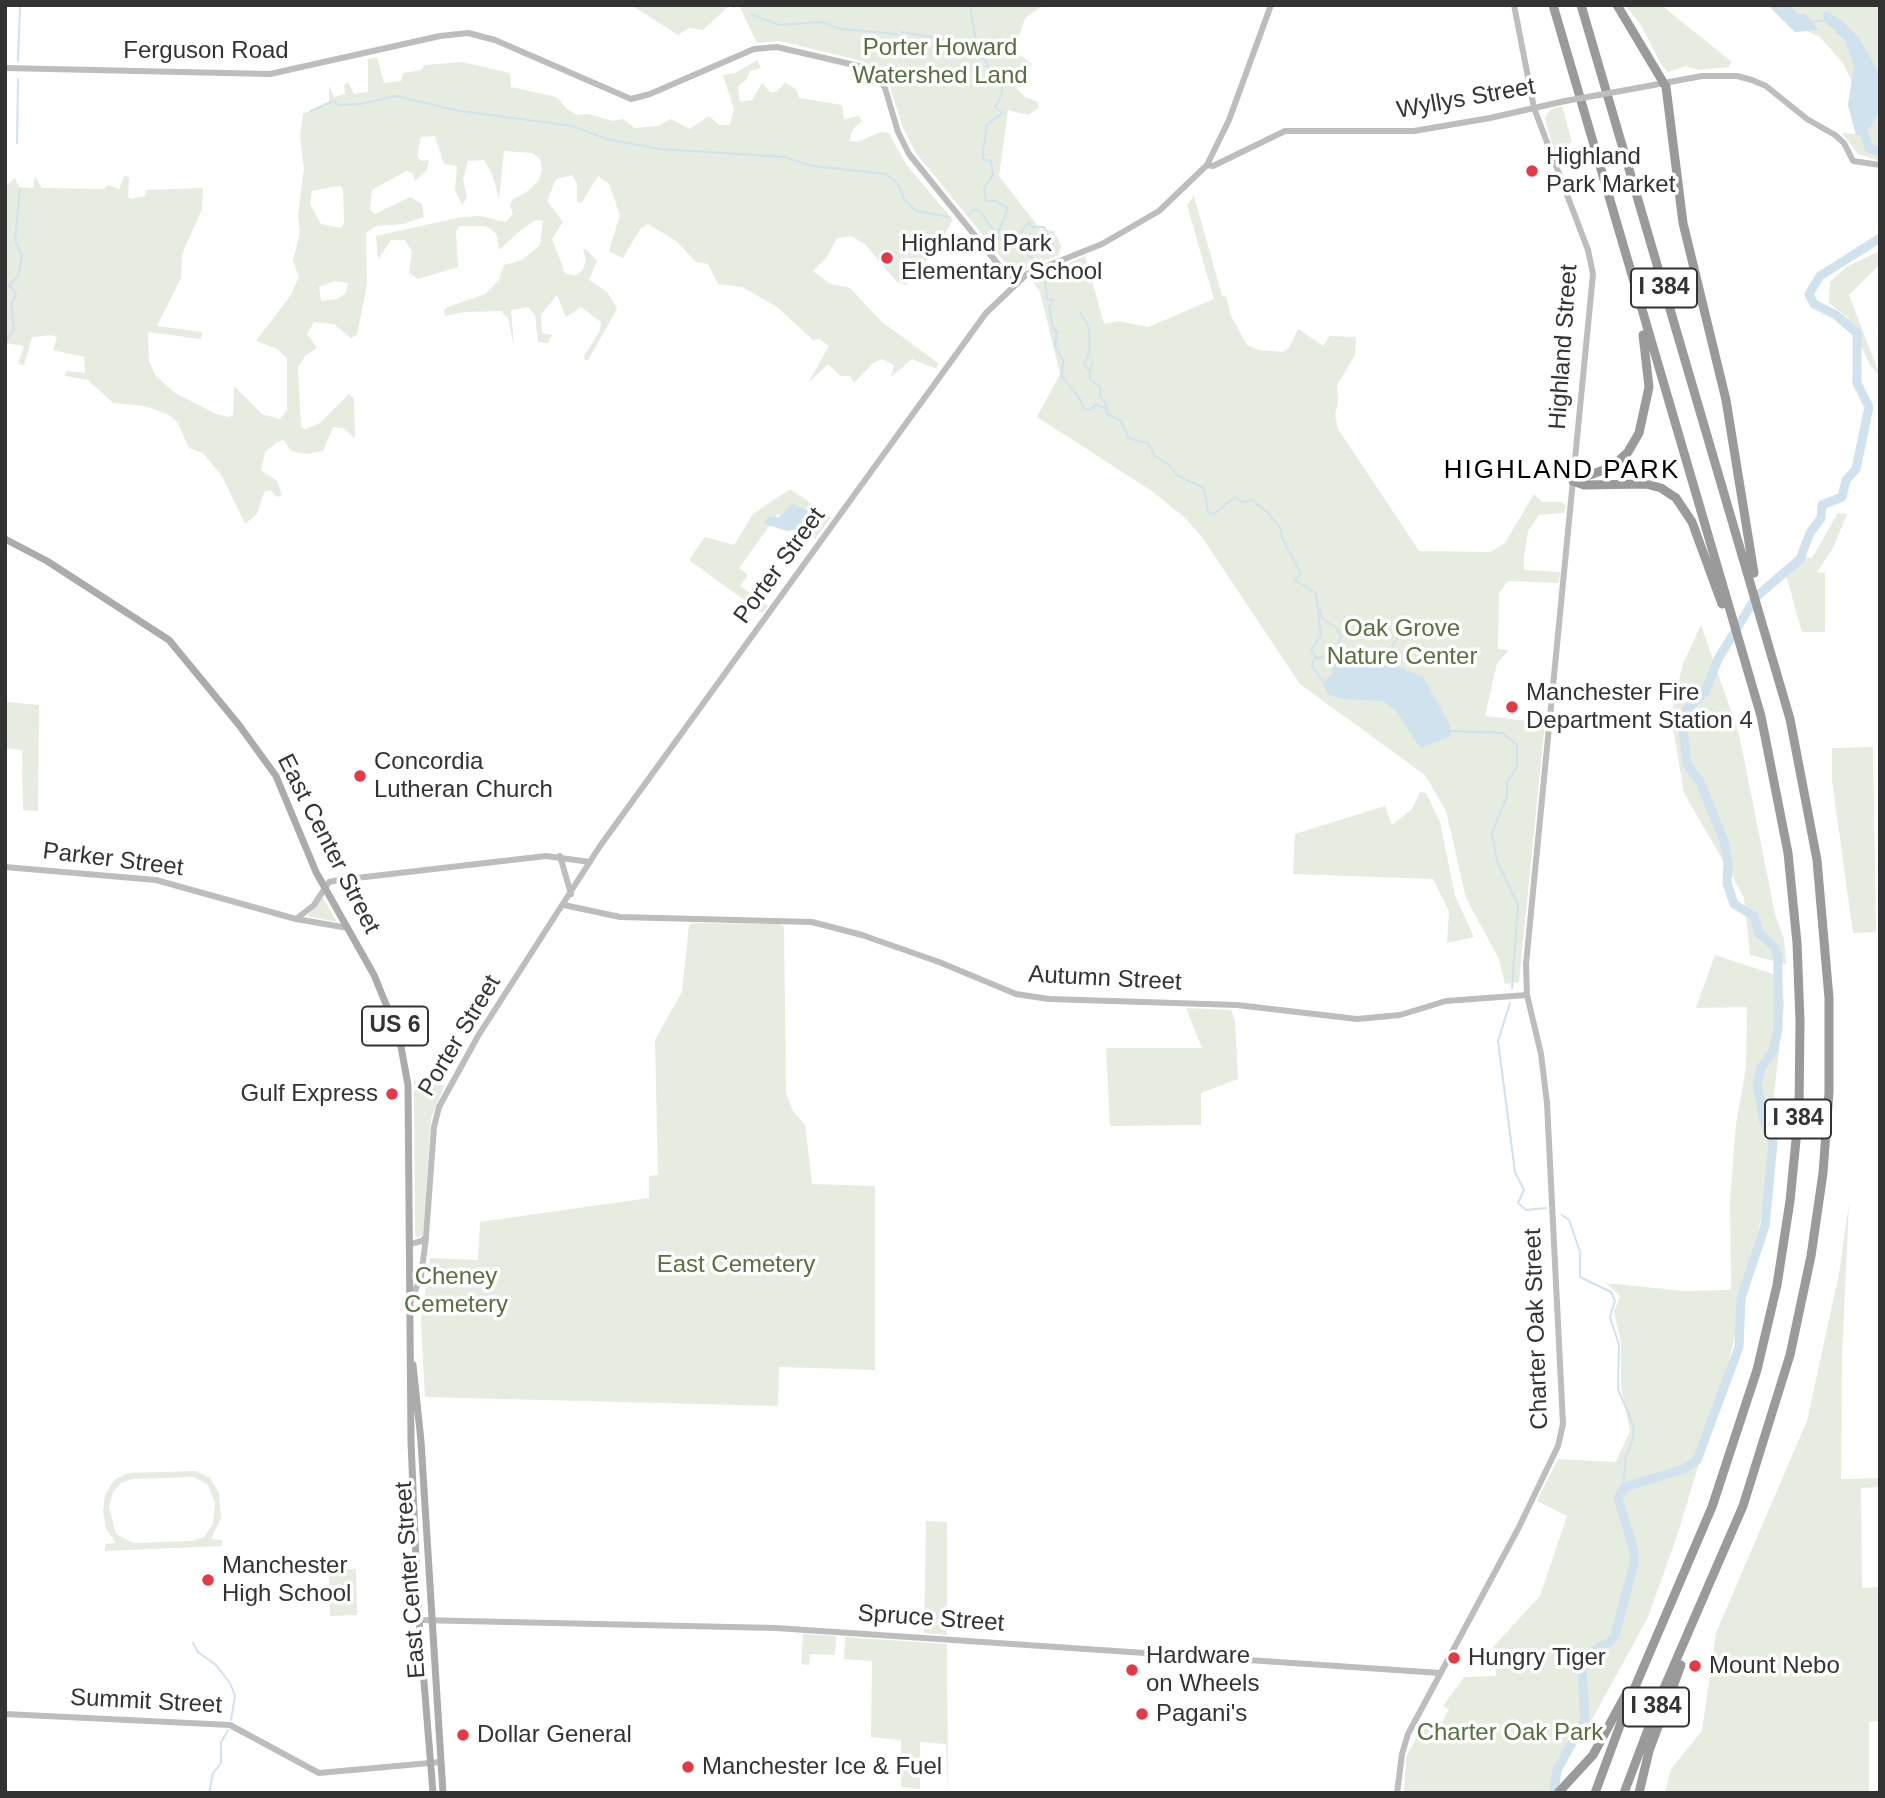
<!DOCTYPE html>
<style>
body{margin:0}
#map{position:relative;width:1885px;height:1798px;overflow:hidden;background:#fff;font-family:Arial,sans-serif}
canvas{display:block}
.frame{position:absolute;inset:0;border:7px solid #333;pointer-events:none}
</style>
<div id="map">
<canvas width="1885" height="1798"></canvas>
<div class="frame"></div>
</div>
<script>
const ctx = document.querySelector('canvas').getContext('2d');
ctx.lineJoin = 'round';
function fillPath(path, color) { ctx.fillStyle = color; ctx.fill(path, 'evenodd'); }
const poly = rows => new Path2D(rows.map(r => 'M' + r).join(''));
function stroke(path, color, width, dash) { ctx.strokeStyle = color; ctx.lineWidth = width; ctx.lineCap = dash ? 'butt' : 'round'; ctx.setLineDash(dash || []); ctx.stroke(path); }
function drawText(font, color, halo, rows, align = 'center') {
  ctx.font = font + ' Arial,sans-serif'; ctx.lineWidth = 7; ctx.setLineDash([]); ctx.textBaseline = 'middle'; ctx.strokeStyle = halo; ctx.fillStyle = color; for (const [text, x, y, turn = 0] of rows) {
    ctx.save(); ctx.translate(x, y); ctx.rotate((+turn || 0) * Math.PI / 180); ctx.textAlign = isNaN(turn) ? turn : align; if (halo) ctx.strokeText(text, 0, 0); ctx.fillText(text, 0, 0); ctx.restore();
  }
}
fillPath(poly([
 [631,5,730,5,703,30,689,28,678,35],
 [739,5,1044,5,1025,18,1016,46,1017,53,1032,64,1018,75,1016,88,1025,97,1038,102,1039,108,1028,115,1008,110,999,176,1040,229,1054,231,1061,246,1059,255,1035,264,1016,276,916,153,903,128,889,84,878,70,862,61,780,41,757,43],
 [1625,5,1661,5,1732,62,1728,67,1699,70,1686,66,1668,72,1661,64,1641,25],
 [1768,5,1880,5,1880,161,1858,154,1842,133,1856,134,1848,105,1852,82,1843,63,1819,36,1806,31,1795,32],
 [377,57,384,83,401,81,403,73,421,70,424,65,462,62,510,73,511,87,556,97,567,109,577,115,588,114,613,121,623,119,635,128,658,126,671,119,690,129,709,116,719,125,730,125,734,109,723,75,735,73,757,60,761,68,750,71,746,80,738,86,740,102,752,100,762,83,770,92,776,92,785,83,796,89,799,98,842,105,844,119,859,116,862,121,853,129,849,141,857,142,881,132,889,133,905,163,953,220,931,258,913,270,906,285,896,281,865,244,851,236,837,238,826,258,813,271,828,283,850,288,882,322,938,363,937,369,912,359,891,377,894,365,882,359,873,363,854,383,850,376,841,376,828,364,808,383,829,346,819,339,813,340,776,306,742,287,718,284,708,264,696,262,676,241,648,224,640,229,623,258,609,251,620,215,609,184,598,176,582,202,577,202,577,183,572,175,556,179,547,201,563,222,552,239,565,273,575,276,583,270,586,260,583,249,586,249,597,261,589,280,608,293,617,309,588,360,585,360,584,356,600,331,601,322,581,307,566,317,557,295,541,315,542,333,552,335,548,343,538,342,535,315,528,307,511,310,514,346,508,318,501,311,464,312,445,316,444,310,448,307,485,294,499,280,504,265,522,260,540,245,543,221,536,220,522,229,499,250,497,235,491,229,485,226,459,226,456,232,458,267,418,279,409,273,412,251,405,240,391,240,378,260,376,236,462,217,480,216,506,222,513,214,510,205,513,199,528,191,539,180,542,169,540,159,532,153,504,151,499,199,492,174,484,160,468,161,463,179,467,198,462,205,455,190,457,166,444,164,435,136,421,137,417,156,422,161,429,160,427,170,415,181,413,173,406,171,372,190,370,210,375,214,410,197,422,204,424,217,403,224,376,226,366,233,367,284,357,335,351,338,334,324,314,322,307,334,317,348,305,356,298,367,301,427,306,429,320,423,349,394,354,399,355,438,343,428,333,427,323,451,307,454,291,451,284,440,277,442,265,452,261,470,277,481,282,495,277,497,270,490,264,492,257,514,245,524,222,476,203,453,189,448,178,423,169,415,145,406,113,403,88,380,65,376,66,371,85,373,84,357,53,350,57,337,51,335,32,337,24,365,18,364,24,346,5,343,5,187,15,178,19,187,33,188,35,176,42,188,104,189,108,185,119,189,125,175,129,178,128,197,131,199,145,196,146,190,203,188,202,209,182,254,181,278,157,326,202,332,201,339,148,332,149,361,155,375,175,393,216,414,228,417,233,415,234,386,262,414,280,419,287,410,287,358,277,349,256,341,291,295,299,277,293,261,300,232,298,215,304,169,300,136,303,114,329,102,329,86,334,97,345,94,344,85,348,82,354,94,368,92,368,59],
 [332,187,341,186,343,190,344,223,341,228,321,224,310,204,312,191],
 [335,281,348,283,346,293,337,299,321,301,319,287],
 [1562,106,1572,142,1554,152,1545,118,1550,110],
 [1194,196,1222,296,1226,296,1231,316,1247,345,1259,350,1283,352,1289,348,1298,329,1323,346,1330,336,1356,337,1355,355,1337,385,1338,402,1335,415,1338,429,1419,551,1491,552,1505,543,1534,494,1542,502,1562,502,1566,506,1564,513,1539,515,1528,531,1524,557,1524,570,1560,572,1559,583,1508,581,1499,593,1498,649,1509,650,1497,663,1485,716,1545,723,1519,982,1505,984,1499,959,1466,898,1446,811,1425,775,1300,684,1202,537,1184,517,1152,491,1037,417,1060,374,1040,292,1031,279,1085,256,1104,324,1119,321,1148,327,1214,299,1187,205],
 [1880,251,1880,264,1849,295,1880,376,1870,365,1848,318,1829,303,1830,282,1846,267],
 [790,489,831,517,815,539,778,514,739,568,748,575,740,586,768,606,762,613,689,560,705,537,734,545,753,514],
 [1838,513,1847,514,1834,546,1817,572,1825,573,1825,632,1802,632,1784,568,1798,556,1812,558],
 [1701,625,1739,734,1775,914,1784,939,1786,964,1750,955,1744,897,1684,793,1674,733,1669,724,1683,664],
 [5,702,39,705,38,811,23,810,22,750,5,748],
 [1873,747,1876,932,1853,933,1832,780,1832,748],
 [1420,792,1426,793,1440,822,1455,896,1474,937,1447,943,1449,911,1433,879,1293,874,1295,834,1385,806,1392,825,1412,809],
 [323,898,337,922,307,916],
 [692,923,780,924,784,927,786,1093,793,1111,805,1125,812,1184,875,1186,875,1370,779,1367,778,1406,425,1397,421,1321,430,1258,478,1260,480,1222,649,1198,649,1176,658,1175,655,1040,682,992,689,926],
 [1715,955,1782,977,1784,1005,1772,1113,1770,1173,1744,1301,1722,1387,1678,1533,1648,1617,1589,1725,1560,1767,1554,1788,1545,1793,1404,1793,1406,1757,1423,1726,1436,1733,1449,1709,1443,1706,1464,1677,1496,1676,1496,1660,1490,1658,1493,1647,1540,1596,1567,1516,1537,1501,1558,1459,1616,1462,1630,1431,1621,1386,1621,1343,1614,1312,1620,1296,1606,1283,1684,1291,1731,1290,1730,1201,1736,1124,1746,1068,1747,1007,1696,1008],
 [1186,1008,1231,1010,1235,1021,1238,1079,1201,1093,1201,1125,1110,1126,1106,1048,1202,1048],
 [414,1081,441,1084,444,1087,431,1118,423,1234,418,1238,415,1234],
 [1849,1203,1842,1356,1841,1479,1880,1478,1880,1487,1861,1488,1862,1588,1880,1587,1880,1721,1869,1722,1869,1792,1880,1793,1665,1793,1671,1769,1702,1731,1716,1633,1807,1421,1839,1274],
 [196,1471,210,1478,219,1493,221,1518,211,1539,222,1540,222,1546,105,1551,105,1544,116,1543,106,1528,103,1511,105,1495,114,1480,128,1473],
 [194,1477,208,1485,215,1503,213,1524,204,1537,192,1541,133,1543,116,1534,109,1507,113,1492,121,1483,133,1479],
 [926,1521,947,1522,947,1635,924,1633],
 [356,1569,357,1615,330,1616,329,1570],
 [803,1634,836,1636,835,1655,810,1654,809,1665,801,1664],
 [845,1637,947,1644,948,1792,946,1744,920,1742,920,1789,901,1787,901,1740,871,1737,872,1661,844,1659]
]), '#e6ecdf');
fillPath(poly([
 [1768,5,1790,5,1797,14,1805,14,1819,30,1795,32],
 [1826,11,1841,20,1859,38,1880,75,1880,110,1870,127,1862,134,1856,135,1848,105,1854,65,1845,41,1824,20,1823,13],
 [792,504,811,512,811,526,788,531,764,524,768,517,779,517],
 [1346,650,1397,666,1423,677,1450,725,1451,736,1420,748,1397,712,1383,701,1340,699,1327,693,1323,684,1333,672,1329,659]
]), '#cfe2ee');
stroke(poly([
 [731,5,734,7],
 [970,5,978,56,986,61,990,72,1000,76,1002,88,1001,97,995,107,1002,113,987,125,983,152,984,160,991,161,993,175,984,188,986,201,996,201,1008,208,997,235],
 [751,14,779,25,822,22,841,29,897,34],
 [1811,22,1826,20],
 [902,32,943,39,975,52],
 [18,61,20,5],
 [311,111,333,101,339,105,360,104,395,96,460,111,573,126,606,139,661,149,785,157,813,166,886,174,897,183,904,199,916,211,950,217],
 [17,143,18,79],
 [969,214,973,210,980,211,999,238,1014,245,1018,242,1011,235,1021,232,1028,223,1033,227,1044,227,1052,244,1036,247,1028,254,1036,264],
 [1041,272,1045,278,1047,299,1053,300,1049,307,1053,328,1057,332,1055,346,1063,360,1062,376,1080,399,1084,409,1090,410,1095,405,1106,408,1107,414,1121,421,1129,438,1149,444,1154,455,1169,465,1176,475,1204,488,1208,512,1214,514,1235,497,1242,502,1253,500,1270,515,1281,529,1282,538,1301,574,1294,580,1316,593,1321,635,1311,650,1317,659,1324,656,1329,661],
 [1080,312,1089,327,1090,351,1084,364,1090,371,1090,379,1100,387,1100,395,1107,407],
 [5,342,14,329,11,305,16,294,9,285,18,276,22,255,15,241,20,189],
 [1090,371,1093,362],
 [1320,610,1322,618,1337,628,1341,637,1336,648,1342,652],
 [1314,658,1312,666,1324,683],
 [1393,667,1397,658,1392,646,1409,623,1418,621],
 [1451,731,1503,733,1517,745,1517,766,1507,783,1507,796,1492,833,1497,861,1518,905,1512,988],
 [1510,1003,1498,1041,1515,1172,1524,1190,1518,1203,1526,1210,1546,1208],
 [1562,1215,1569,1220,1580,1252,1580,1277,1611,1292,1615,1301,1610,1317,1619,1345,1618,1389,1634,1427,1633,1439,1626,1456,1623,1488],
 [193,1643,198,1652,216,1665,230,1683,235,1696,231,1720],
 [209,1793,213,1773,221,1763,221,1742,228,1730]
]), '#cfe2ee', 2);
stroke(poly([
 [1864,133,1869,148,1880,152],
 [1554,1793,1557,1770,1585,1720,1582,1670,1593,1651,1610,1642,1615,1635,1634,1564,1634,1551,1618,1498,1625,1487,1684,1469,1697,1460,1739,1347,1741,1298,1765,1226,1773,1143,1764,1122,1757,1084,1761,1068,1773,1051,1778,1029,1778,956,1774,947,1759,933,1754,916,1734,904,1727,883,1728,863,1724,841,1700,782,1687,764,1682,720,1687,709,1705,692,1718,659,1756,597,1800,559,1810,533,1821,518,1822,505,1842,497,1846,480,1856,469,1869,407,1857,383,1857,333,1836,315,1814,304,1809,294,1820,276,1880,238]
]), '#cfe2ee', 9);
stroke(poly([
 [5,68,270,74,440,36,468,33,495,40,631,99,650,94,754,49,777,47,863,67,875,74,885,88,898,132,909,154,1014,284],
 [1621,91,1702,76,1737,76,1752,80,1766,86,1807,119,1835,135,1844,143,1853,161,1880,165],
 [1207,165,1213,166,1285,131,1414,131,1490,118,1565,101],
 [560,856,571,894],
 [5,867,156,880,296,919,348,928],
 [564,905,620,917,812,922,862,935,939,962,1016,994,1049,999,1237,1005,1357,1019,1400,1015,1446,1001,1527,995],
 [296,919,314,905,329,882,339,880,546,856,590,862],
 [410,1244,422,1241,426,1236,434,1127,439,1107,478,1036,600,846,986,313,1027,274,1102,244,1159,211,1207,165,1229,120,1271,5],
 [411,1300,421,1277,426,1238],
 [418,1620,776,1628,1440,1673],
 [5,1714,230,1725,319,1773,441,1762],
 [1397,1793,1402,1754,1408,1734,1518,1529,1558,1446,1563,1424,1547,1103,1541,1054,1527,995,1526,964,1593,274,1588,250,1534,108,1514,5]
]), '#bdbdbd', 6);
stroke(poly([
 [5,539,47,561,169,640,239,725,276,776,316,872,374,975,399,1036,408,1085,411,1442,418,1608,433,1793],
 [413,1365,421,1441,443,1793]
]), '#ababab', 7);
stroke(poly([
 [1553,5,1761,716,1788,853,1797,943,1800,1021,1799,1110,1790,1201,1777,1285,1757,1370,1712,1507,1629,1701,1595,1793],
 [1581,5,1790,719,1817,860,1829,998,1829,1092,1823,1173,1811,1256,1790,1355,1743,1506,1661,1695,1624,1793],
 [1617,5,1666,87,1683,223,1726,400,1754,573],
 [1573,481,1584,485,1646,484,1661,488,1676,498,1692,522,1722,604],
 [1573,481,1612,467,1628,452,1639,433,1649,387,1643,335],
 [1558,1793,1593,1755,1625,1696],
 [1639,1793,1649,1751,1681,1665]
]), '#9a9a9a', 9);
stroke(poly([
 [1565,101,1621,91]
]), '#bdbdbd', 6);
for (const [x, y, r, color] of [
 [1532,171,7,"#e63946"],
 [887,258,7,"#e63946"],
 [1512,707,7,"#e63946"],
 [360,776,7,"#e63946"],
 [392,1094,7,"#e63946"],
 [208,1580,7,"#e63946"],
 [1454,1658,7,"#e63946"],
 [1695,1666,7,"#e63946"],
 [1132,1670,7,"#e63946"],
 [1142,1714,7,"#e63946"],
 [463,1735,7,"#e63946"],
 [688,1767,7,"#e63946"]
]) { const dot = new Path2D(); dot.arc(x, y, r, 0, 2 * Math.PI); ctx.fillStyle = color; ctx.fill(dot); stroke(dot, '#fff', 2.5); }
for (const [x, y, w] of [
 [1664,288,66],
 [395,1026,66],
 [1798,1119,66],
 [1656,1707,66]
]) { const box = new Path2D(); box.roundRect(x - w / 2, y - 19.5, w, 39, 5); ctx.fillStyle = '#fff'; ctx.fill(box); stroke(box, '#333', 2); }
drawText('bold 23px', '#333', null, [
 ["I 384",1664,288],
 ["US 6",395,1026],
 ["I 384",1798,1119],
 ["I 384",1656,1707]
]);
drawText('24px', '#56703f', '#fff', [
 ["Porter Howard",940,48],
 ["Watershed Land",940,76],
 ["Oak Grove",1402,629],
 ["Nature Center",1402,657],
 ["East Cemetery",736,1265],
 ["Cheney",456,1277],
 ["Cemetery",456,1305],
 ["Charter Oak Park",1510,1733]
]);
drawText('24px', '#333', '#fff', [
 ["Ferguson Road",206,51],
 ["Wyllys Street",1466,99,-10],
 ["Highland Street",1564,347,-86],
 ["Porter Street",780,566,-54],
 ["East Center Street",328,844,63],
 ["Parker Street",113,860,7],
 ["Autumn Street",1105,979,3],
 ["Porter Street",460,1036,-59],
 ["Charter Oak Street",1537,1329,-92],
 ["East Center Street",411,1580,-94],
 ["Spruce Street",931,1619,4],
 ["Summit Street",146,1702,3]
]);
drawText('24px', '#333', '#fff', [
 ["Highland",1546,157],
 ["Park Market",1546,185],
 ["Highland Park",901,244],
 ["Elementary School",901,272],
 ["Manchester Fire",1526,693],
 ["Department Station 4",1526,721],
 ["Concordia",374,762],
 ["Lutheran Church",374,790],
 ["Gulf Express",378,1094,"right"],
 ["Manchester",222,1566],
 ["High School",222,1594],
 ["Hardware",1146,1656],
 ["on Wheels",1146,1684],
 ["Hungry Tiger",1468,1658],
 ["Mount Nebo",1709,1666],
 ["Pagani's",1156,1714],
 ["Dollar General",477,1735],
 ["Manchester Ice & Fuel",702,1767]
], 'left');
ctx.letterSpacing = '2px';
drawText('26px', '#000', '#fff', [
 ["HIGHLAND PARK",1562,471]
]);
ctx.letterSpacing = '0px';
</script>
